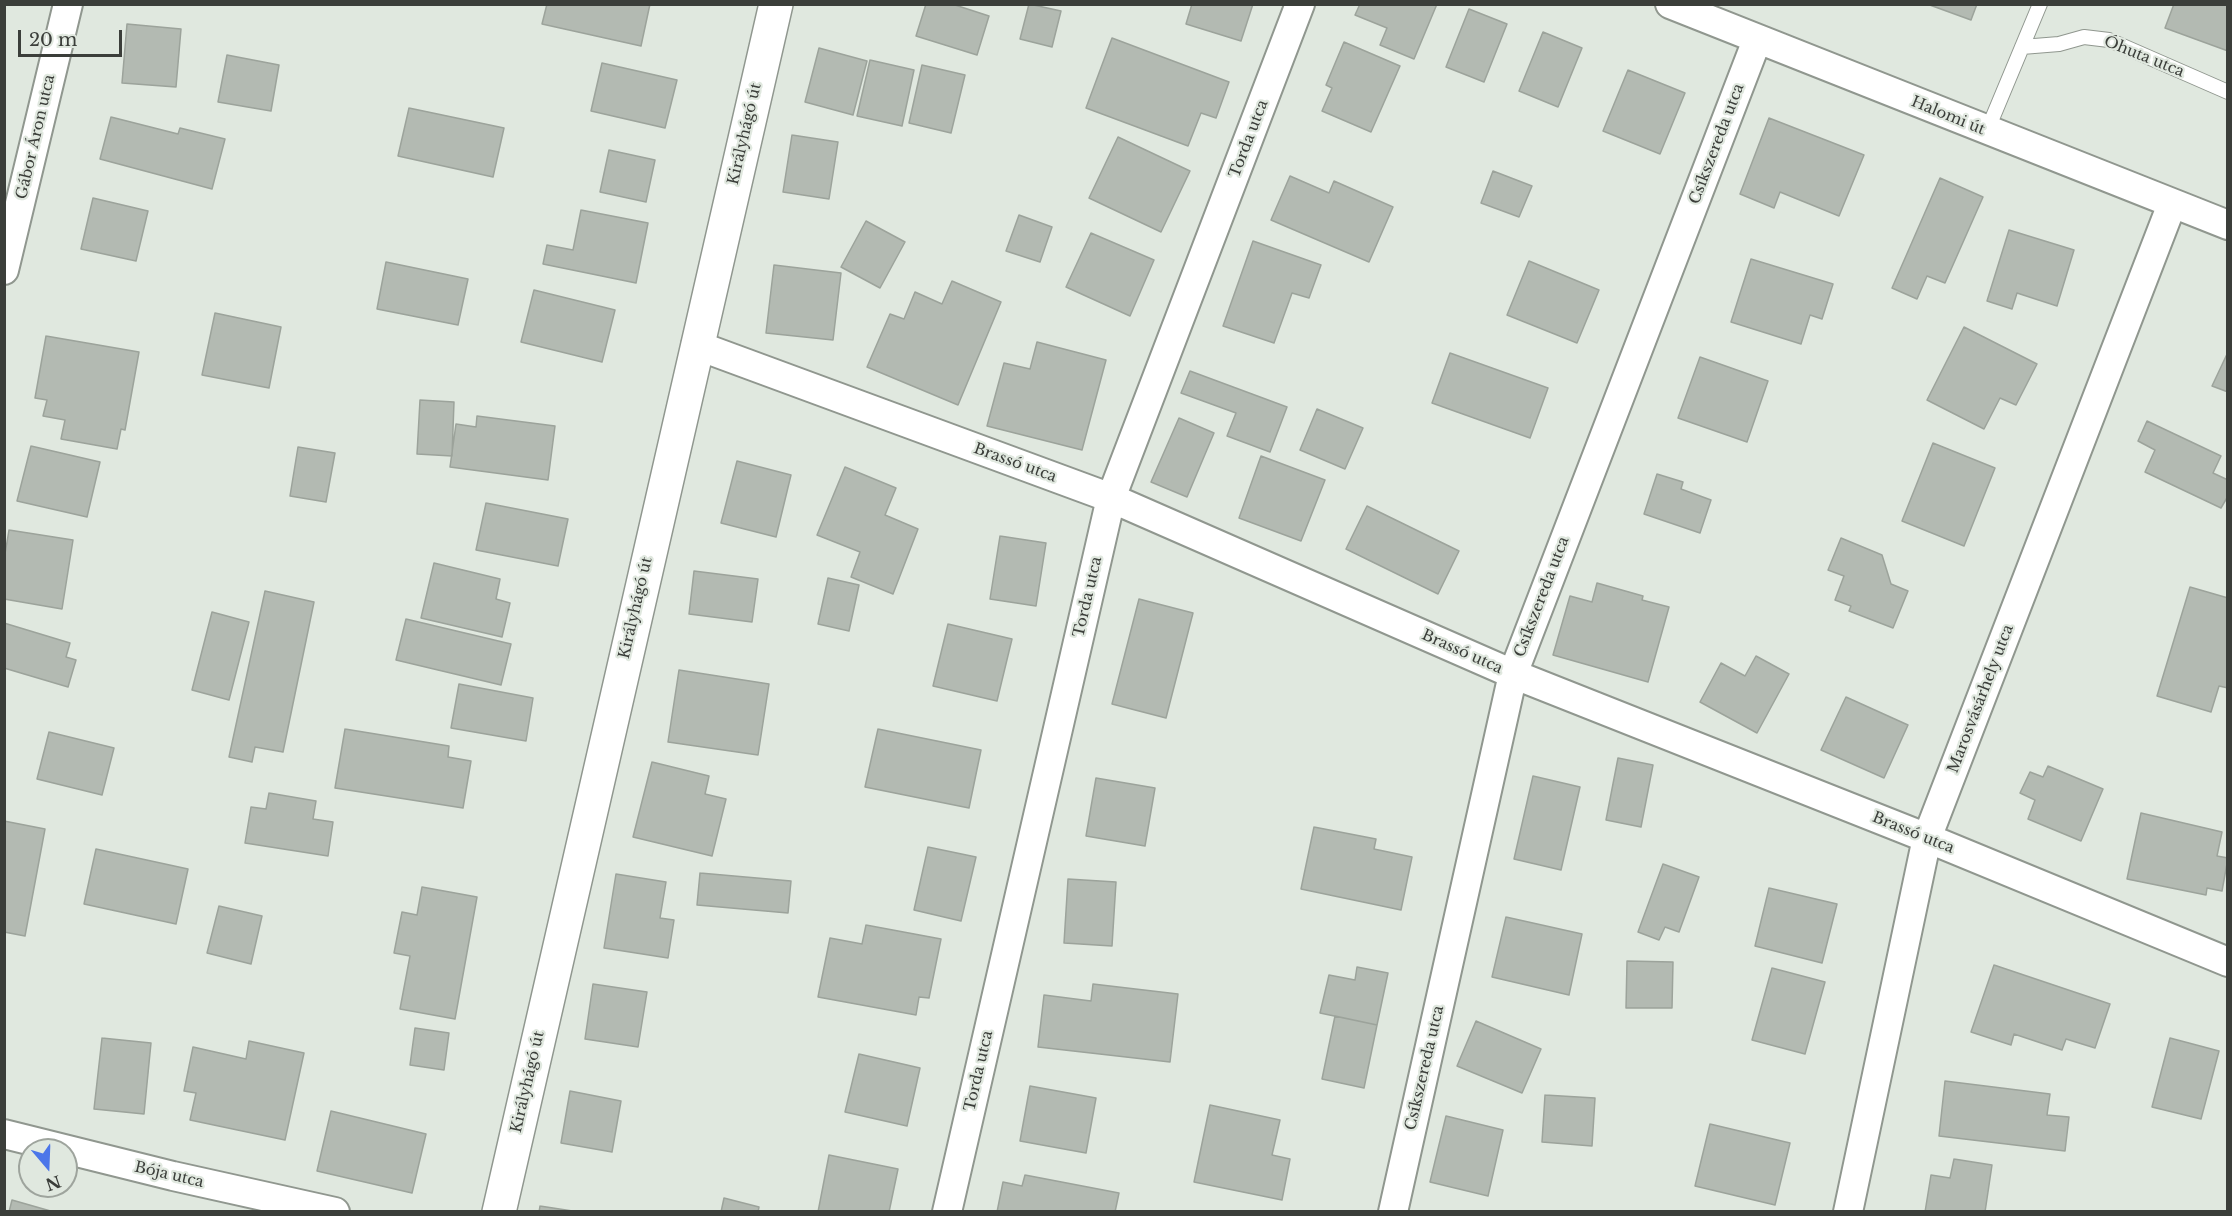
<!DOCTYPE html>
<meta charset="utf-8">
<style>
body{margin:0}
#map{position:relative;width:2232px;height:1216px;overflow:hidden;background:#e0e8df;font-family:"Libre Baskerville",serif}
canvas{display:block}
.frame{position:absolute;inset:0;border:6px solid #3b3e3a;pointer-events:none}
.north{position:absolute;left:18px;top:1138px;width:60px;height:60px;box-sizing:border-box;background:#e0e8df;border:2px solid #9ea49d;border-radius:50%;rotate:161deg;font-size:16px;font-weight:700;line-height:24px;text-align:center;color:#3b3e3a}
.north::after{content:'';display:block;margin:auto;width:21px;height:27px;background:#4c76e9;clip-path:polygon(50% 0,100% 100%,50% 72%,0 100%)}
.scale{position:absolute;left:18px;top:30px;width:104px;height:27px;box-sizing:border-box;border:3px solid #3b3e3a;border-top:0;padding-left:8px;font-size:18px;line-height:21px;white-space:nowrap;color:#3b3e3a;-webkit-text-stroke:4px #e0e8df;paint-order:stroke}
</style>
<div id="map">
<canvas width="2232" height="1216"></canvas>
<div class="frame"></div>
<div class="north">N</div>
<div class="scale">20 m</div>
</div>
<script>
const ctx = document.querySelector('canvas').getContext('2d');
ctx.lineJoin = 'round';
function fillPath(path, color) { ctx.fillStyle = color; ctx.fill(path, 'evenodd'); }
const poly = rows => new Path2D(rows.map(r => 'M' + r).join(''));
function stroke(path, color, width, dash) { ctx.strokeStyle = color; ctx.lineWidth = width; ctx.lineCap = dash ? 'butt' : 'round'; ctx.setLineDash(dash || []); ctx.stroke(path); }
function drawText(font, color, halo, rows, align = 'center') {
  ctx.font = font + ' "Libre Baskerville",serif'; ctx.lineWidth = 4.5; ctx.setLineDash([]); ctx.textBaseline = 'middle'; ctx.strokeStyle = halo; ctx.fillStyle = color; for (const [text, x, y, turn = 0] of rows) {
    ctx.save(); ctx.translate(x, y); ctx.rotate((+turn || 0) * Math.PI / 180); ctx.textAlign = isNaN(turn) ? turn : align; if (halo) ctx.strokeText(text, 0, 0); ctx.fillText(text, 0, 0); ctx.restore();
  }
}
const building = poly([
 [547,4,650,4,641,46,542,24,547,4],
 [926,4,952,4,989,16,977,55,916,36,926,4],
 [1029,4,1061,11,1052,47,1020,39,1029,4],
 [1192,4,1253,4,1241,41,1186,24,1192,4],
 [1360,4,1437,4,1414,59,1380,45,1387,28,1355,15,1360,4],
 [1927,4,1977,4,1971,20,1927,4],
 [2174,4,2228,4,2228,51,2165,28,2174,4],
 [1469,9,1507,24,1484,82,1446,67,1469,9],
 [127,24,181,29,176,87,122,83,127,24],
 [1543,32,1582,48,1558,107,1519,91,1543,32],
 [1112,38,1229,82,1216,118,1201,113,1188,146,1086,108,1112,38],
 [1344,42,1400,66,1371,132,1322,111,1332,88,1326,85,1344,42],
 [819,48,867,61,853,115,805,102,819,48],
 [227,55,279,65,271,111,218,102,227,55],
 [870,60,914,70,902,126,857,116,870,60],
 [602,63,677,80,665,128,591,111,602,63],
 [922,65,965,75,951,133,909,123,922,65],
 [1628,70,1685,93,1660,154,1603,131,1628,70],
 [409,108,504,128,493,177,398,156,409,108],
 [111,117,178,134,180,128,225,139,212,189,100,159,111,117],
 [1769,118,1864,155,1839,216,1780,192,1774,208,1740,194,1769,118],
 [792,135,838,142,829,199,783,192,792,135],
 [1118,137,1190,171,1161,232,1089,198,1118,137],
 [609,150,655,160,646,202,600,192,609,150],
 [1493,171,1532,186,1519,217,1481,203,1493,171],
 [1290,176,1329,193,1334,181,1393,207,1369,262,1271,220,1290,176],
 [1940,178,1983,197,1945,283,1927,276,1917,299,1892,288,1940,178],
 [93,198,148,211,136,261,81,249,93,198],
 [581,210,648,223,636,283,543,264,547,245,573,250,581,210],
 [1019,215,1052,227,1040,262,1006,251,1019,215],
 [866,221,905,242,880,288,841,267,866,221],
 [2009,230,2074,250,2057,306,2017,293,2012,309,1987,301,2009,230],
 [1091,233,1154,260,1130,316,1066,287,1091,233],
 [1253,241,1321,265,1309,298,1292,293,1274,343,1223,326,1253,241],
 [1751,259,1833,284,1822,319,1810,315,1801,344,1731,322,1751,259],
 [1529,261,1599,290,1577,343,1507,315,1529,261],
 [386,262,468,279,458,325,377,309,386,262],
 [774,265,841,273,833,340,766,333,774,265],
 [952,281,1001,302,958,405,867,367,890,314,904,319,915,292,942,304,952,281],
 [534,290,615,310,602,362,521,342,534,290],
 [215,313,281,327,269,388,202,375,215,313],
 [1964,327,2037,364,2016,405,2000,398,1984,429,1927,400,1964,327],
 [46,336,139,352,125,430,121,429,117,449,61,439,65,420,43,416,47,400,35,398,46,336],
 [1037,342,1106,360,1082,450,987,426,1004,363,1030,369,1037,342],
 [2228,352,2228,392,2212,386,2228,352],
 [1450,353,1548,388,1530,438,1432,403,1450,353],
 [1700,357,1768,381,1747,442,1678,418,1700,357],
 [1190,371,1287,407,1270,452,1227,436,1236,413,1181,393,1190,371],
 [420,400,454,402,452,456,417,454,420,400],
 [1317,409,1363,428,1345,469,1300,450,1317,409],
 [477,416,555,426,548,480,450,467,456,424,476,427,477,416],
 [1179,418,1214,433,1187,497,1151,482,1179,418],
 [2147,421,2221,456,2213,473,2228,480,2228,496,2221,508,2145,472,2155,450,2138,441,2147,421],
 [1933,443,1995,468,1964,546,1902,521,1933,443],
 [31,446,100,462,87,517,17,501,31,446],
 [298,447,335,453,326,502,290,496,298,447],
 [1261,456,1325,480,1301,541,1239,518,1261,456],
 [737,461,791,475,776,537,721,523,737,461],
 [845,467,896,488,885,515,918,529,893,594,851,577,860,552,817,535,845,467],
 [1657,474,1683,482,1681,489,1711,500,1700,533,1644,514,1657,474],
 [486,503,568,519,558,566,476,550,486,503],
 [1367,506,1459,551,1438,594,1346,549,1367,506],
 [9,530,73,540,62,609,4,599,4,560,9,530],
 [1000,536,1046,543,1036,606,990,599,1000,536],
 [1841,538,1882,555,1891,584,1908,591,1893,628,1849,611,1851,606,1835,600,1844,576,1828,570,1841,538],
 [434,563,500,579,496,599,510,603,502,637,421,618,434,563],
 [694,571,758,579,752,622,689,614,694,571],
 [828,578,859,585,849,631,818,624,828,578],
 [1597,583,1643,596,1642,600,1669,607,1648,682,1553,655,1570,596,1592,602,1597,583],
 [2190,587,2228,598,2228,688,2219,686,2211,712,2157,696,2190,587],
 [265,591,314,602,283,752,255,747,252,762,229,757,265,591],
 [1139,599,1193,613,1166,718,1112,704,1139,599],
 [212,612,249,622,229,700,192,690,212,612],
 [406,619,511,644,501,685,396,660,406,619],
 [4,623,70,643,66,657,76,660,68,687,4,668,4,623],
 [948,624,1012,639,997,701,933,686,948,624],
 [1756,656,1789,674,1757,733,1700,702,1721,663,1745,676,1756,656],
 [679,670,769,684,758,755,668,742,679,670],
 [459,684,533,698,526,741,451,728,459,684],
 [1846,697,1908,725,1884,778,1821,750,1846,697],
 [345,729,449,746,448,757,471,761,463,808,335,788,345,729],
 [878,729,981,750,969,808,865,787,878,729],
 [49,732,114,748,102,795,37,779,49,732],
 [1618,758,1653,765,1641,827,1606,820,1618,758],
 [652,762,709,776,705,794,726,799,712,856,633,837,652,762],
 [2048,766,2103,789,2081,841,2028,819,2035,800,2020,793,2030,772,2043,777,2048,766],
 [1533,776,1580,787,1561,870,1514,859,1533,776],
 [1096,778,1155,788,1145,846,1086,836,1096,778],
 [269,793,316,801,313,819,333,822,328,856,245,843,251,807,266,809,269,793],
 [2141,813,2222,832,2217,856,2228,858,2222,891,2207,888,2206,895,2127,879,2141,813],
 [4,821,45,829,25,936,4,932,4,821],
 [1314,827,1376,839,1374,849,1412,857,1401,910,1301,889,1314,827],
 [928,847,976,857,961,921,914,910,928,847],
 [96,849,188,869,176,924,84,904,96,849],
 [1663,864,1699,877,1679,932,1665,927,1659,940,1638,932,1663,864],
 [700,873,791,881,788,913,697,905,700,873],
 [616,874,666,882,660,918,674,920,668,958,604,948,616,874],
 [1068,879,1116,882,1112,946,1064,943,1068,879],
 [422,887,477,897,455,1019,400,1009,410,956,394,953,402,912,417,915,422,887],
 [1769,888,1837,904,1822,963,1755,946,1769,888],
 [219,906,262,916,251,964,207,953,219,906],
 [1506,917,1582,934,1569,995,1492,977,1506,917],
 [866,925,941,939,929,998,919,997,916,1015,818,997,830,938,862,944,866,925],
 [1627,961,1673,962,1672,1008,1626,1008,1627,961],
 [1994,965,2110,1004,2095,1048,2066,1039,2062,1050,2014,1034,2011,1045,1971,1032,1994,965],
 [1357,967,1388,973,1377,1025,1320,1013,1329,975,1355,980,1357,967],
 [1772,968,1825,982,1805,1054,1752,1040,1772,968],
 [593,984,647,992,638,1047,585,1039,593,984],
 [1093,984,1178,994,1170,1062,1038,1047,1044,995,1091,1001,1093,984],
 [1335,1016,1377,1025,1364,1088,1322,1079,1335,1016],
 [1476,1021,1541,1049,1522,1093,1457,1066,1476,1021],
 [415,1028,449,1033,444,1070,410,1065,415,1028],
 [102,1038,151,1043,144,1114,94,1109,102,1038],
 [2170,1038,2219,1051,2201,1119,2152,1107,2170,1038],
 [249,1041,304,1053,285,1140,190,1120,196,1093,184,1091,193,1047,246,1059,249,1041],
 [859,1054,920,1068,907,1126,845,1112,859,1054],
 [1945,1081,2050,1094,2047,1115,2069,1117,2065,1151,1939,1136,1945,1081],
 [1030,1086,1096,1098,1086,1153,1020,1141,1030,1086],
 [570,1091,621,1101,612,1152,561,1143,570,1091],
 [1545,1095,1595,1098,1592,1146,1542,1142,1545,1095],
 [1210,1105,1280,1120,1272,1155,1290,1159,1282,1200,1194,1182,1210,1105],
 [331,1111,426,1134,412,1193,317,1171,331,1111],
 [1446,1116,1503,1130,1488,1196,1430,1182,1446,1116],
 [1710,1124,1790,1143,1775,1205,1695,1186,1710,1124],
 [829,1155,898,1169,889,1212,818,1212,829,1155],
 [1954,1159,1992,1165,1985,1212,1925,1212,1931,1175,1950,1178,1954,1159],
 [1025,1175,1119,1193,1115,1212,997,1212,1003,1182,1022,1186,1025,1175],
 [724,1198,759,1207,758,1212,721,1212,724,1198],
 [12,1200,54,1212,9,1212,12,1200],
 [540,1206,579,1212,539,1212,540,1206]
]);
fillPath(building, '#b3bab2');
stroke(building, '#9ca39b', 1.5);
const service = poly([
 [2022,47,2059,44,2084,37,2109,40,2228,92],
 [1987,131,2040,4]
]);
const minor = poly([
 [1670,4,2228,225],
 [4,270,68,4],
 [696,345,1111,498,1513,674,1927,838,2228,962],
 [4,1134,173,1176,335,1212],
 [947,1212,1111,498,1300,4],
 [1393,1212,1513,674,1757,40],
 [1848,1212,1927,838,2172,204]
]);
const tertiary = poly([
 [499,1212,776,4]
]);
stroke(service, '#90978f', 16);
stroke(minor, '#90978f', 32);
stroke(tertiary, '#90978f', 36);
stroke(service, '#fff', 14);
stroke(minor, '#fff', 28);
stroke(tertiary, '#fff', 33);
drawText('15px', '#3b3e3a', '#e0e8df', [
 ["Óhuta utca",2144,57,22],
 ["Halomi út",1948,116,22],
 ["Királyhágó út",745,134,-77],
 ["Gábor Áron utca",36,137,-77],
 ["Torda utca",1249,139,-69],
 ["Csíkszereda utca",1717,144,-69],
 ["Brassó utca",1015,463,20],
 ["Torda utca",1088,597,-77],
 ["Csíkszereda utca",1542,597,-69],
 ["Királyhágó út",636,608,-77],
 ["Brassó utca",1462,652,24],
 ["Marosvásárhely utca",1981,699,-69],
 ["Brassó utca",1913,833,22],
 ["Csíkszereda utca",1425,1068,-77],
 ["Torda utca",979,1071,-77],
 ["Királyhágó út",528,1082,-77],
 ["Bója utca",169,1175,13]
]);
</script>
